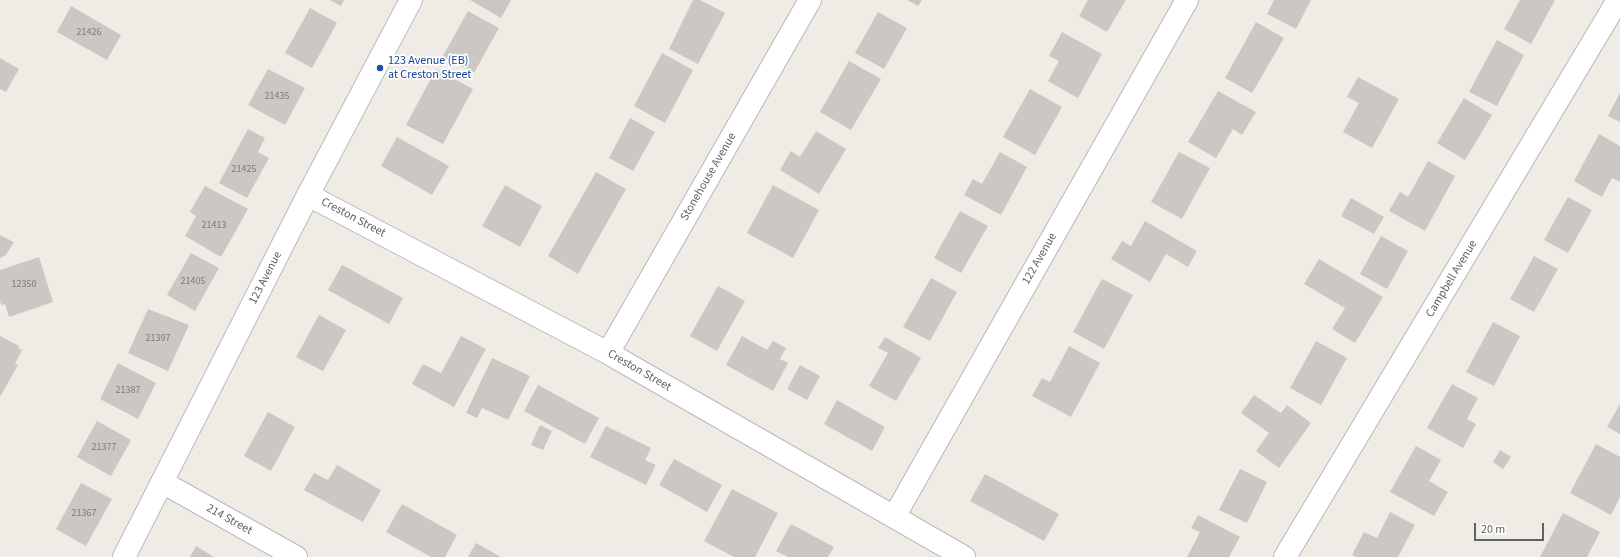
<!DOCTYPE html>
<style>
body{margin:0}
#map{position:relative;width:1620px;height:557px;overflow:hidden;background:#f0ece5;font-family:"Source Sans 3",sans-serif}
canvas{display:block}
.scale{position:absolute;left:1474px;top:523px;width:70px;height:18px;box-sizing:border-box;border:2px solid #5d6266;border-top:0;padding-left:5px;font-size:12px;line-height:14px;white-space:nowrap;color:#5d6266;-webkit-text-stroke:3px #fff;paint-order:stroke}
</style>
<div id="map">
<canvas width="1620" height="557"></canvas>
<div class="scale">20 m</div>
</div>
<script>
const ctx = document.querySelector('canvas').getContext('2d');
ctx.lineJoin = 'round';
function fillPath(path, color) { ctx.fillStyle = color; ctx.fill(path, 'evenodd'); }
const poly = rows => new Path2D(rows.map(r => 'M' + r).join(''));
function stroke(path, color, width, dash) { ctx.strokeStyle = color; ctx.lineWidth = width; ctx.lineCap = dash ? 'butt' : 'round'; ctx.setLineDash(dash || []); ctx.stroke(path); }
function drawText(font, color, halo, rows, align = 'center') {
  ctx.font = font + ' "Source Sans 3",sans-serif'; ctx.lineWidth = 3.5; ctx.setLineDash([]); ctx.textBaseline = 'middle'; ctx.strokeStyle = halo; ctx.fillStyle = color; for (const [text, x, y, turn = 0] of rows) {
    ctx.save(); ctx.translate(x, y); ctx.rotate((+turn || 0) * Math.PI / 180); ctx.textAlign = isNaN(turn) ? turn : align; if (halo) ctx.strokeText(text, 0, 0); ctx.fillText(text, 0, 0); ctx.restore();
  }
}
fillPath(poly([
 [330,0,344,0,341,6],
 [470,0,511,0,501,18],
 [693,0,700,0,725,13,698,64,669,49],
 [907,0,922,0,918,6],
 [1088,0,1126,0,1107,32,1079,16],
 [1274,0,1311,0,1296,29,1267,14],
 [1520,0,1555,0,1531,44,1504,29],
 [71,6,121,35,107,60,57,32],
 [310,8,337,23,312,68,285,53],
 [468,11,499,28,474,73,443,56],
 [878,12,907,28,884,69,855,53],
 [1256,22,1284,38,1252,93,1225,78],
 [1062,32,1102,54,1078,98,1048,81,1059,61,1049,56],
 [1497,40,1524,55,1497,106,1469,92],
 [662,53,693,70,665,123,634,106],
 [0,58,19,69,6,92,0,89],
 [849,61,881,79,851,130,820,112],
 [268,69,305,88,285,125,248,105],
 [436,69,473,89,443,144,406,125],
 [1358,77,1399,99,1372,148,1343,132,1359,103,1347,97],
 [1030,89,1062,107,1035,155,1003,137],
 [1218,91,1256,112,1242,135,1233,129,1216,158,1188,142],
 [1620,93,1620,122,1608,116],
 [1464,98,1492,115,1465,160,1437,143],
 [630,118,655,132,633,171,609,158],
 [248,129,265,138,258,152,269,158,247,198,219,183],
 [816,131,846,149,819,194,780,170,791,151,800,157],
 [1599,134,1620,146,1620,182,1612,178,1602,197,1574,181],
 [397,137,449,166,432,195,381,166],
 [1000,152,1027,167,1001,215,964,195,973,179,982,184],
 [1179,152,1210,168,1182,219,1151,202],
 [1428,161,1455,176,1425,231,1389,211,1400,192,1408,197],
 [596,172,626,189,578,274,548,256],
 [505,185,542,206,520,247,482,226],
 [773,185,819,210,793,258,747,233],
 [205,186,248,209,221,257,185,236,196,216,190,212],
 [1568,197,1592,210,1568,253,1544,240],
 [1351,198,1384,217,1374,234,1341,216],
 [960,211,988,226,961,273,934,258],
 [1145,221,1197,251,1188,267,1166,254,1150,282,1111,259,1122,241,1131,246],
 [0,235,14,242,6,255,0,258],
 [1381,236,1408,251,1387,289,1360,274],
 [191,253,219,268,195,311,167,295],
 [1534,256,1558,269,1534,312,1510,299],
 [39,257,53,302,9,317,5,304,1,305,0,300,0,270],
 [1319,259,1383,297,1355,343,1332,329,1345,308,1304,284],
 [342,265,403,298,389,324,328,290],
 [931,278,957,292,930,341,903,327],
 [1102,279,1133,295,1104,349,1073,332],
 [718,286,745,301,717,351,690,336],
 [148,309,189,325,168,371,128,353],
 [319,315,346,330,323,371,296,357],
 [1493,322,1520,336,1494,386,1466,372],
 [0,336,19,346,18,348,22,350,15,364,18,365,0,397],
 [461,336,486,349,454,407,412,384,423,364,441,373],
 [742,336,767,350,773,341,786,348,780,359,788,363,773,391,726,365],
 [885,337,921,358,896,401,869,386,888,353,878,348],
 [1316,341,1347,358,1321,405,1290,388],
 [1069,346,1100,363,1071,417,1032,396,1042,378,1050,382],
 [492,358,530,376,508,420,482,408,477,418,466,413],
 [118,363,156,383,138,419,100,399],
 [800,365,820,376,807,400,787,389],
 [1452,384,1478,398,1467,419,1476,424,1463,448,1427,428],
 [538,385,599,418,585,444,524,411],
 [1254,395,1281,413,1287,405,1311,423,1279,468,1256,451,1269,433,1241,413],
 [837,400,885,427,872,451,824,424],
 [1620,404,1620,434,1607,427],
 [268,412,295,427,271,471,244,456],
 [97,421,131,440,111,476,77,457],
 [540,425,552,431,543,450,531,445],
 [606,426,651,448,645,460,656,465,646,485,590,457],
 [1596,444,1620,457,1620,497,1611,515,1570,493],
 [1416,446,1441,460,1429,481,1448,492,1434,516,1390,492],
 [1500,450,1511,457,1503,469,1493,462],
 [674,459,722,485,707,512,659,485],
 [337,465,381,490,363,522,304,490,314,473,328,480],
 [1240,469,1267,482,1247,523,1219,510],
 [985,474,1059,514,1044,541,970,501],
 [81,483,112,499,86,546,56,529],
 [732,489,778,513,755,557,734,557,704,541],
 [402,504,457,535,445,557,431,557,386,532],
 [1390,512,1415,525,1398,557,1356,557,1352,555,1364,532,1377,538],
 [1563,513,1600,532,1587,557,1540,557],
 [1198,515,1240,537,1229,557,1187,557,1200,532,1191,528],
 [791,524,834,547,828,557,788,557,776,551],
 [476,543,501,557,468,557],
 [196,546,214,557,190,557]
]), '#cbc7c2');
const street = poly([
 [308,195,608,353,964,557],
 [608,353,810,0],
 [162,482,296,557],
 [894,517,1187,0],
 [1285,557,1618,0]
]);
const secondary = poly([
 [124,557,308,195,411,0]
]);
stroke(street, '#b5b8bc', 24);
stroke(secondary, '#b6bbbf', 24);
stroke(street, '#fff', 22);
stroke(secondary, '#fff', 22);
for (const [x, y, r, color] of [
 [380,68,4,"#1a4fb4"]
]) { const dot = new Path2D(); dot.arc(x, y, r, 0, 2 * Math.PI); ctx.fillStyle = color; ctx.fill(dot); stroke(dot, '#fff', 1.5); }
drawText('10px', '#787b7d', null, [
 ["21426",89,33],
 ["21435",277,97],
 ["21425",244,170],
 ["21413",214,226],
 ["21405",193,282],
 ["12350",24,285],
 ["21397",158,339],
 ["21387",128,391],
 ["21377",104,448],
 ["21367",84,514]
]);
drawText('12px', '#164399', '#fff', [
 ["123 Avenue (EB)",388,61],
 ["at Creston Street",388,75]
], 'left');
drawText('12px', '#5d6266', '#fff', [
 ["Stonehouse Avenue",709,177,-60],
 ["Creston Street",353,218,28],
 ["122 Avenue",1040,259,-60],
 ["123 Avenue",266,278,-63],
 ["Campbell Avenue",1452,279,-59],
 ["Creston Street",639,371,30],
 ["214 Street",229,520,29]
]);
</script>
